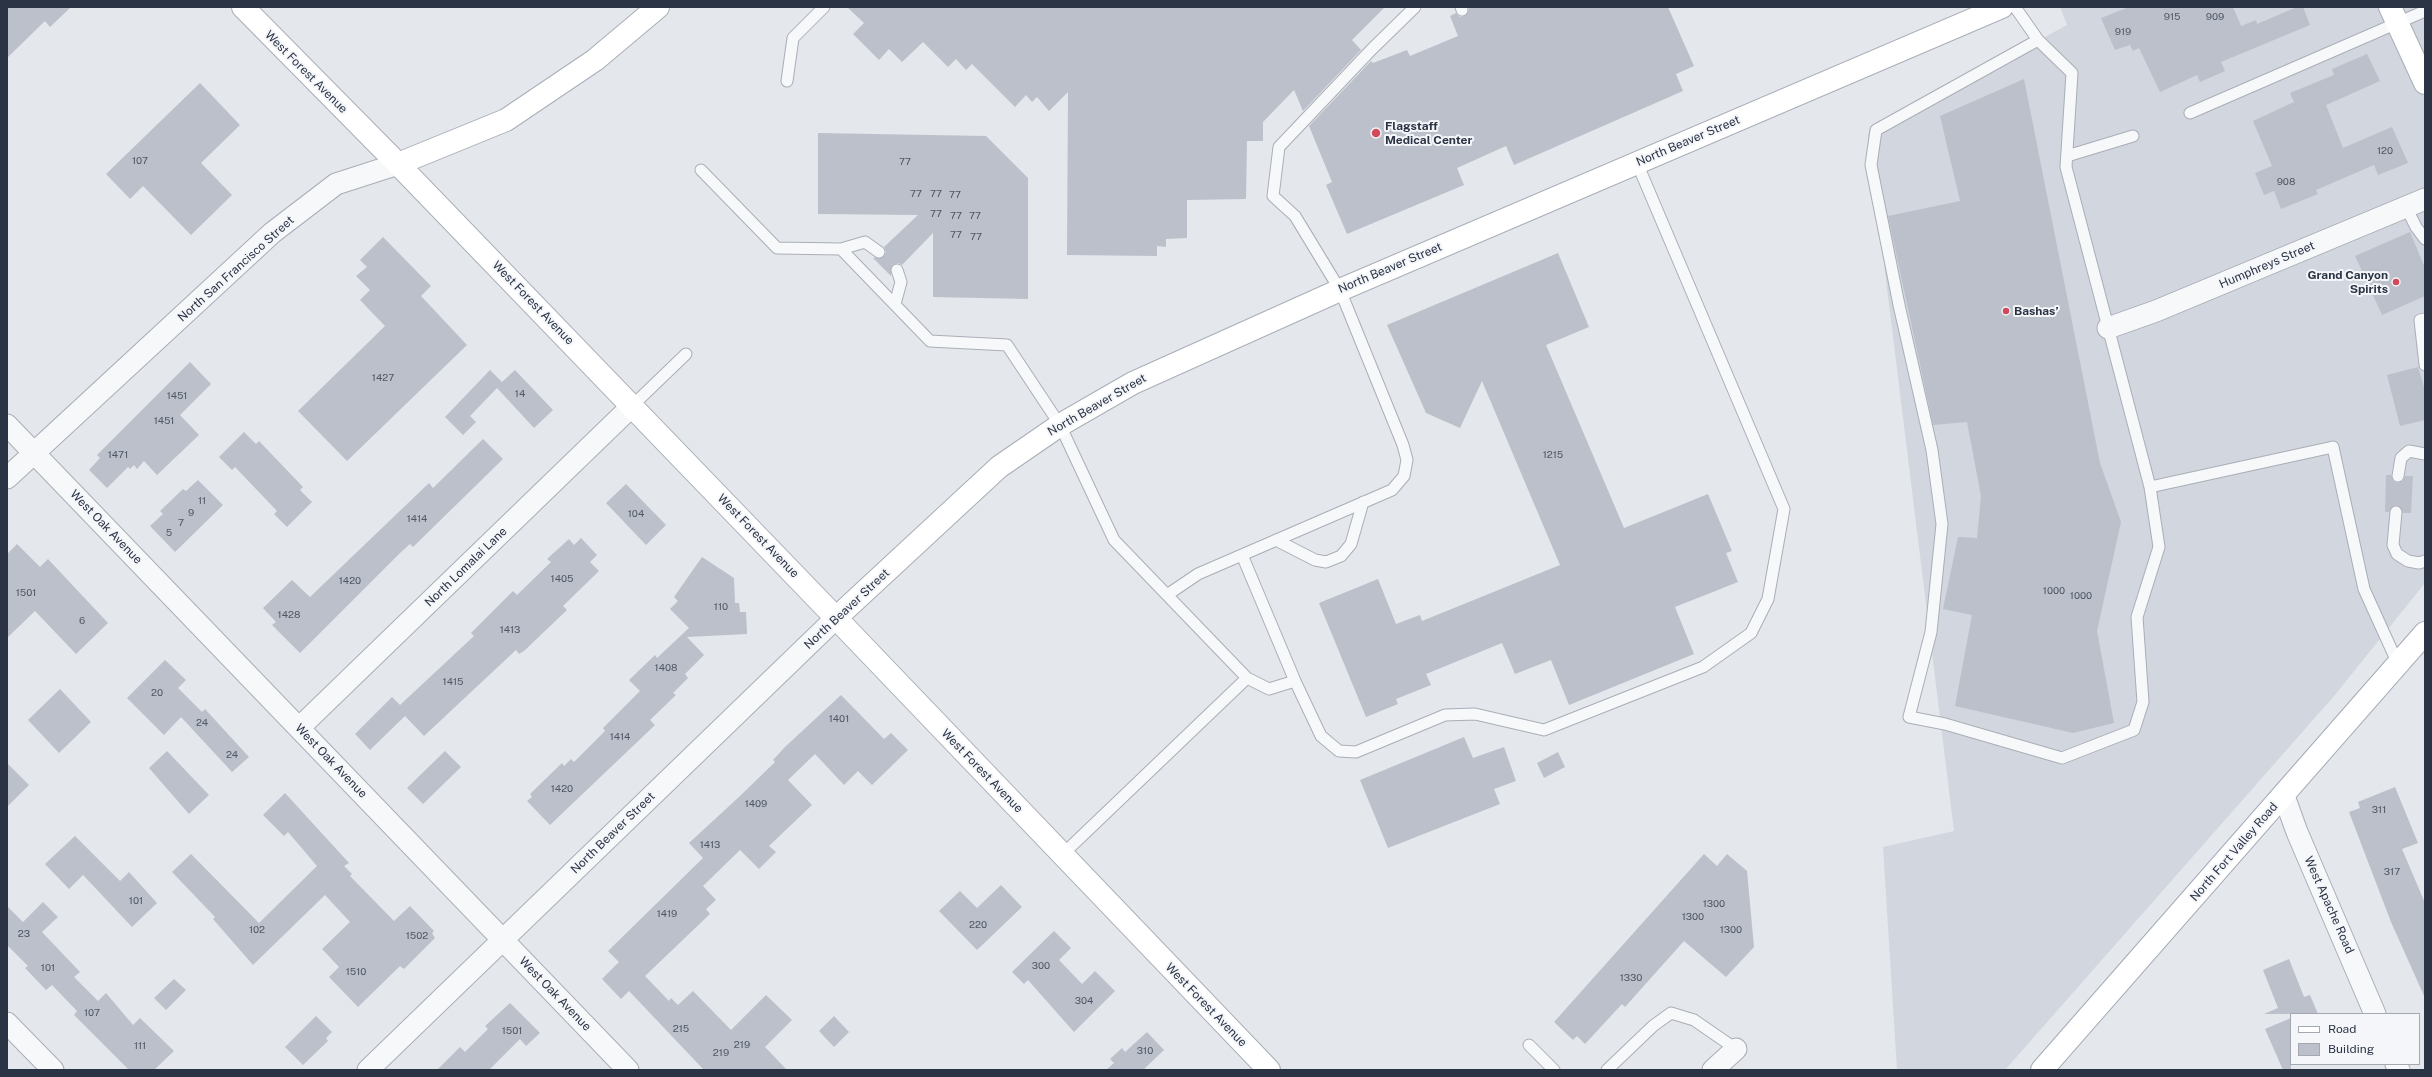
<!DOCTYPE html>
<meta charset="utf-8">
<style>
body{margin:0}
#map{position:relative;width:2432px;height:1077px;overflow:hidden;background:#e4e7ec;font-family:"Public Sans",sans-serif}
canvas{display:block}
.frame{position:absolute;inset:0;border:8px solid #2b3445;pointer-events:none}
.legend{position:absolute;left:2290px;top:1013px;width:130px;height:52px;box-sizing:border-box;background:#f4f6f9;border:1px solid #a4a8b1;margin:0;padding:5px 7px;list-style:none;font-size:12px;color:#2b3445}
.legend li{display:flex;align-items:center;gap:8px;height:20px}
.legend b{width:20px;border:1px solid #a4a8b1}
</style>
<div id="map">
<canvas width="2432" height="1077"></canvas>
<div class="frame"></div>
<ul class="legend">
<li><b style="height:5px;background:#fff"></b>Road</li>
<li><b style="height:11px;background:#bbc0ca"></b>Building</li>
</ul>
</div>
<script>
const ctx = document.querySelector('canvas').getContext('2d');
ctx.lineJoin = 'round';
function fillPath(path, color) { ctx.fillStyle = color; ctx.fill(path, 'evenodd'); }
const poly = rows => new Path2D(rows.map(r => 'M' + r).join(''));
function stroke(path, color, width, dash) { ctx.strokeStyle = color; ctx.lineWidth = width; ctx.lineCap = dash ? 'butt' : 'round'; ctx.setLineDash(dash || []); ctx.stroke(path); }
function drawText(font, color, halo, rows, align = 'center') {
  ctx.font = font + ' "Public Sans",sans-serif'; ctx.lineWidth = 4; ctx.setLineDash([]); ctx.textBaseline = 'middle'; ctx.strokeStyle = halo; ctx.fillStyle = color; for (const [text, x, y, turn = 0] of rows) {
    ctx.save(); ctx.translate(x, y); ctx.rotate((+turn || 0) * Math.PI / 180); ctx.textAlign = isNaN(turn) ? turn : align; if (halo) ctx.strokeText(text, 0, 0); ctx.fillText(text, 0, 0); ctx.restore();
  }
}
fillPath(poly([
 [2060,7,2425,7,2425,583,2334,696,2005,1070,1897,1070,1883,847,1954,831,1868,134,2067,25]
]), '#d2d6de');
fillPath(poly([
 [7,7,71,7,50,27,45,21,7,58],
 [847,7,1385,7,1352,40,1361,50,1303,111,1294,90,1263,122,1263,141,1247,141,1246,199,1187,200,1187,238,1166,239,1166,247,1157,246,1157,256,1067,255,1068,92,1049,111,1037,97,1032,102,1026,95,1015,107,972,64,966,70,956,59,948,67,923,42,902,62,889,49,879,60,853,34,864,23],
 [1470,7,1668,7,1694,66,1676,74,1683,91,1514,165,1506,146,1457,168,1464,185,1347,234,1326,185,1332,182,1309,126,1371,61,1373,63,1407,50,1410,56,1458,36,1450,16,1456,13,1460,17,1465,16],
 [2129,7,2233,7,2241,26,2256,20,2257,24,2297,7,2303,7,2310,25,2221,62,2225,71,2200,82,2197,75,2160,92,2139,48,2133,51,2130,45,2115,50,2101,18],
 [2367,54,2380,81,2326,105,2343,148,2392,127,2408,163,2378,175,2374,165,2316,190,2318,194,2281,209,2274,191,2264,195,2255,173,2272,166,2253,121,2294,102,2290,93,2334,75,2332,69],
 [2024,79,2100,463,2121,522,2097,631,2114,723,2073,733,1955,706,1972,615,1943,609,1958,537,1977,538,1981,496,1967,422,1933,425,1888,216,1960,201,1940,116],
 [200,83,240,125,201,163,232,195,191,235,143,186,130,199,106,174],
 [818,133,986,136,1028,178,1028,299,933,297,933,233,902,265,898,263,892,265,891,276,873,258,884,256,886,252,884,247,918,215,818,214],
 [2410,232,2425,268,2425,296,2382,315,2355,256],
 [383,237,431,286,421,296,467,345,347,461,298,411,385,326,360,300,370,290,356,276,367,267,360,260],
 [1558,253,1589,327,1546,345,1624,528,1708,494,1732,551,1726,553,1738,582,1675,607,1694,654,1569,705,1551,660,1515,674,1502,643,1426,674,1431,685,1396,699,1398,704,1366,717,1319,603,1378,579,1396,624,1420,615,1422,621,1560,565,1482,381,1460,428,1426,413,1387,325],
 [190,362,211,384,180,415,199,435,157,475,144,461,137,469,134,465,130,469,128,467,107,488,89,470,100,458,97,455],
 [2418,367,2425,390,2425,420,2400,426,2387,375],
 [490,370,502,382,515,370,553,410,534,428,497,388,470,416,476,422,463,435,445,417],
 [244,432,256,444,259,441,303,487,300,490,312,502,287,527,274,514,277,511,235,467,232,470,219,457],
 [483,439,503,459,413,547,410,544,400,553,300,653,272,625,276,622,263,608,292,580,310,597,429,483,433,488],
 [2386,475,2391,475,2393,481,2397,483,2403,481,2405,476,2413,476,2411,513,2403,513,2400,507,2396,505,2391,508,2389,512,2385,512],
 [198,480,223,505,175,552,150,526,163,514,160,511,183,489,186,491],
 [626,484,666,525,646,545,606,503],
 [581,538,597,555,590,562,599,571,563,606,567,610,524,651,519,654,516,650,424,736,405,716,370,750,355,734,392,697,400,705,474,636,471,633,513,591,517,595,551,562,547,559,569,539,574,545],
 [17,544,40,567,48,559,108,623,76,654,35,611,7,638,7,554],
 [702,557,734,578,735,603,739,603,740,612,746,612,747,634,687,637,704,655,685,674,688,678,673,693,676,695,650,720,655,725,550,825,527,801,532,797,530,794,562,763,564,766,571,759,574,762,605,731,603,728,640,691,629,680,655,655,657,658,689,628,670,609,678,601,674,597],
 [165,660,186,680,178,688,202,712,205,709,249,757,232,772,181,717,164,735,127,698],
 [60,689,91,722,59,753,28,720],
 [841,695,884,739,891,733,908,750,872,785,858,771,844,785,815,754,788,780,812,805,769,846,776,852,759,869,740,850,703,886,716,900,706,909,710,914,645,976,669,1001,671,998,678,1005,693,991,731,1030,766,995,792,1020,765,1047,787,1070,704,1070,629,991,621,999,602,979,619,962,608,951,703,858,689,843,740,796,775,762,773,760,785,747],
 [1464,737,1473,758,1504,747,1516,781,1494,789,1500,804,1388,848,1360,780],
 [167,751,209,795,189,814,149,768],
 [445,751,461,767,423,804,407,788],
 [1558,752,1565,767,1544,778,1537,763],
 [7,763,29,785,7,807],
 [2395,787,2418,843,2402,849,2425,903,2425,998,2391,922,2349,812,2360,808,2358,802],
 [285,793,349,863,344,866,352,874,350,876,394,921,410,906,434,931,432,933,435,938,404,969,400,966,358,1007,329,977,339,967,322,949,350,922,325,895,253,965,213,919,215,917,172,872,191,854,259,923,317,866,288,832,284,836,263,815],
 [75,836,120,881,129,872,157,903,132,927,83,875,69,889,45,864],
 [1704,854,1717,866,1727,854,1747,871,1754,947,1726,977,1684,941,1625,1007,1622,1004,1585,1044,1577,1036,1573,1040,1554,1022],
 [1001,885,1022,907,977,950,939,911,960,891,977,908],
 [43,902,58,917,42,932,80,972,74,977,98,1001,106,993,133,1025,140,1018,174,1051,154,1070,129,1070,74,1015,77,1011,52,985,46,990,25,968,28,966,7,945,7,906,23,922],
 [1054,931,1071,948,1059,960,1082,984,1095,971,1115,991,1074,1032,1028,980,1024,984,1012,972],
 [2289,959,2304,997,2310,995,2318,1014,2264,1014,2278,1008,2263,970],
 [174,979,186,990,166,1010,154,998],
 [510,1003,540,1033,526,1046,520,1039,489,1070,437,1070,460,1047,465,1052,488,1029,485,1026],
 [316,1016,332,1032,326,1038,328,1041,303,1065,285,1047],
 [834,1016,849,1032,834,1047,819,1031],
 [2291,1018,2291,1070,2283,1070,2265,1029],
 [1147,1032,1164,1050,1143,1070,1106,1070,1114,1063,1110,1059,1122,1048,1125,1052]
]), '#bbc0ca');
const lane = poly([
 [1461,7,1462,10],
 [2015,7,2038,40,2072,73,2066,167,2150,487,2159,547,2137,617,2143,702,2134,730,2062,758,1945,724,1909,717,1931,632,1942,524,1932,450,1899,305,1871,165,1876,130,2038,40],
 [787,81,793,38,824,7],
 [2190,113,2425,11],
 [2067,156,2133,136],
 [701,170,777,248,841,249,930,341,1007,345,1060,425,1114,540,1247,678,1269,689,1295,681],
 [2406,207,2416,227,2425,239],
 [841,249,865,242,879,252],
 [895,304,901,282,897,270],
 [2425,319,2420,320,2425,365],
 [632,406,686,354],
 [2398,476,2401,458,2409,451,2425,454],
 [2150,487,2333,447,2364,589,2398,664],
 [2396,512,2393,545,2397,554,2408,561,2419,563,2425,561],
 [1276,540,1315,560,1326,562,1341,556,1351,544,1363,502],
 [1242,555,1295,681,1321,736,1339,751,1356,752,1445,715,1475,714,1544,730,1703,667,1751,633,1768,599,1784,509,1637,163],
 [1167,595,1198,574,1392,490,1404,476,1407,460,1403,445,1340,290,1295,216,1273,196,1279,147,1372,49,1415,7],
 [1062,855,1247,678],
 [1529,1045,1554,1070],
 [1607,1070,1653,1026,1671,1013,1694,1020,1736,1049]
]);
const street = poly([
 [2108,328,2156,311,2425,199],
 [7,425,628,1070],
 [7,478,272,233,336,184,398,164],
 [299,728,632,406],
 [2284,796,2297,832,2375,1014],
 [7,1023,53,1070],
 [2396,1064,2399,1070],
 [368,1070,836,618],
 [1713,1070,1736,1049]
]);
const secondary = poly([
 [243,7,398,164,836,618,1269,1070],
 [2390,7,2425,83],
 [398,164,506,120,595,60,658,7],
 [836,618,999,467,1060,425,1133,383,1340,290,2002,7]
]);
const primary = poly([
 [2042,1070,2425,633]
]);
stroke(lane, '#a9aeb7', 13);
stroke(street, '#a9aeb7', 23);
stroke(secondary, '#a9aeb7', 24);
stroke(primary, '#a3abb8', 24);
stroke(lane, '#f7f8fa', 11);
stroke(street, '#f7f8fa', 21);
stroke(secondary, '#fff', 22);
stroke(primary, '#fff', 22);
for (const [x, y, r, color] of [
 [1376,133,5,"#d1495b"],
 [2396,282,4,"#d1495b"],
 [2006,311,4,"#d1495b"]
]) { const dot = new Path2D(); dot.arc(x, y, r, 0, 2 * Math.PI); ctx.fillStyle = color; ctx.fill(dot); stroke(dot, '#f4f6f9', 1.5); }
drawText('10px', '#4f5766', null, [
 ["915",2172,17],
 ["909",2215,17],
 ["919",2123,32],
 ["120",2385,151],
 ["107",140,161],
 ["77",905,162],
 ["908",2286,182],
 ["77",916,194],
 ["77",936,194],
 ["77",955,195],
 ["77",936,214],
 ["77",956,216],
 ["77",975,216],
 ["77",956,235],
 ["77",976,237],
 ["1427",383,378],
 ["14",520,394],
 ["1451",177,396],
 ["1451",164,421],
 ["1471",118,455],
 ["1215",1553,455],
 ["11",202,501],
 ["9",191,513],
 ["104",636,514],
 ["1414",417,519],
 ["7",181,523],
 ["5",169,533],
 ["1405",562,579],
 ["1420",350,581],
 ["1000",2054,591],
 ["1501",26,593],
 ["1000",2081,596],
 ["110",721,607],
 ["1428",289,615],
 ["6",82,621],
 ["1413",510,630],
 ["1408",666,668],
 ["1415",453,682],
 ["20",157,693],
 ["1401",839,719],
 ["24",202,723],
 ["1414",620,737],
 ["24",232,755],
 ["1420",562,789],
 ["1409",756,804],
 ["311",2379,810],
 ["1413",710,845],
 ["317",2392,872],
 ["101",136,901],
 ["1300",1714,904],
 ["1419",667,914],
 ["1300",1693,917],
 ["220",978,925],
 ["102",257,930],
 ["1300",1731,930],
 ["23",24,934],
 ["1502",417,936],
 ["300",1041,966],
 ["101",48,968],
 ["1510",356,972],
 ["1330",1631,978],
 ["304",1084,1001],
 ["107",92,1013],
 ["215",681,1029],
 ["1501",512,1031],
 ["219",742,1045],
 ["111",140,1046],
 ["310",1145,1051],
 ["219",721,1053]
]);
drawText('12px', '#2b3445', '#f4f6f9', [
 ["West Forest Avenue",306,72,45],
 ["North Beaver Street",1688,141,-23],
 ["Humphreys Street",2267,265,-23],
 ["North Beaver Street",1390,268,-23],
 ["North San Francisco Street",236,269,-42],
 ["West Forest Avenue",533,303,46],
 ["North Beaver Street",1097,405,-30],
 ["West Oak Avenue",106,527,46],
 ["West Forest Avenue",758,536,46],
 ["North Lomalai Lane",466,567,-44],
 ["North Beaver Street",847,609,-43],
 ["West Oak Avenue",331,761,46],
 ["West Forest Avenue",982,771,46],
 ["North Beaver Street",613,833,-44],
 ["North Fort Valley Road",2234,852,-49],
 ["West Apache Road",2329,905,66],
 ["West Oak Avenue",555,994,46],
 ["West Forest Avenue",1206,1005,46]
]);
drawText('bold 12px', '#2b3445', '#f4f6f9', [
 ["Flagstaff",1385,126],
 ["Medical Center",1385,140],
 ["Grand Canyon",2388,275,"right"],
 ["Spirits",2388,289,"right"],
 ["Bashas’",2014,311]
], 'left');
</script>
